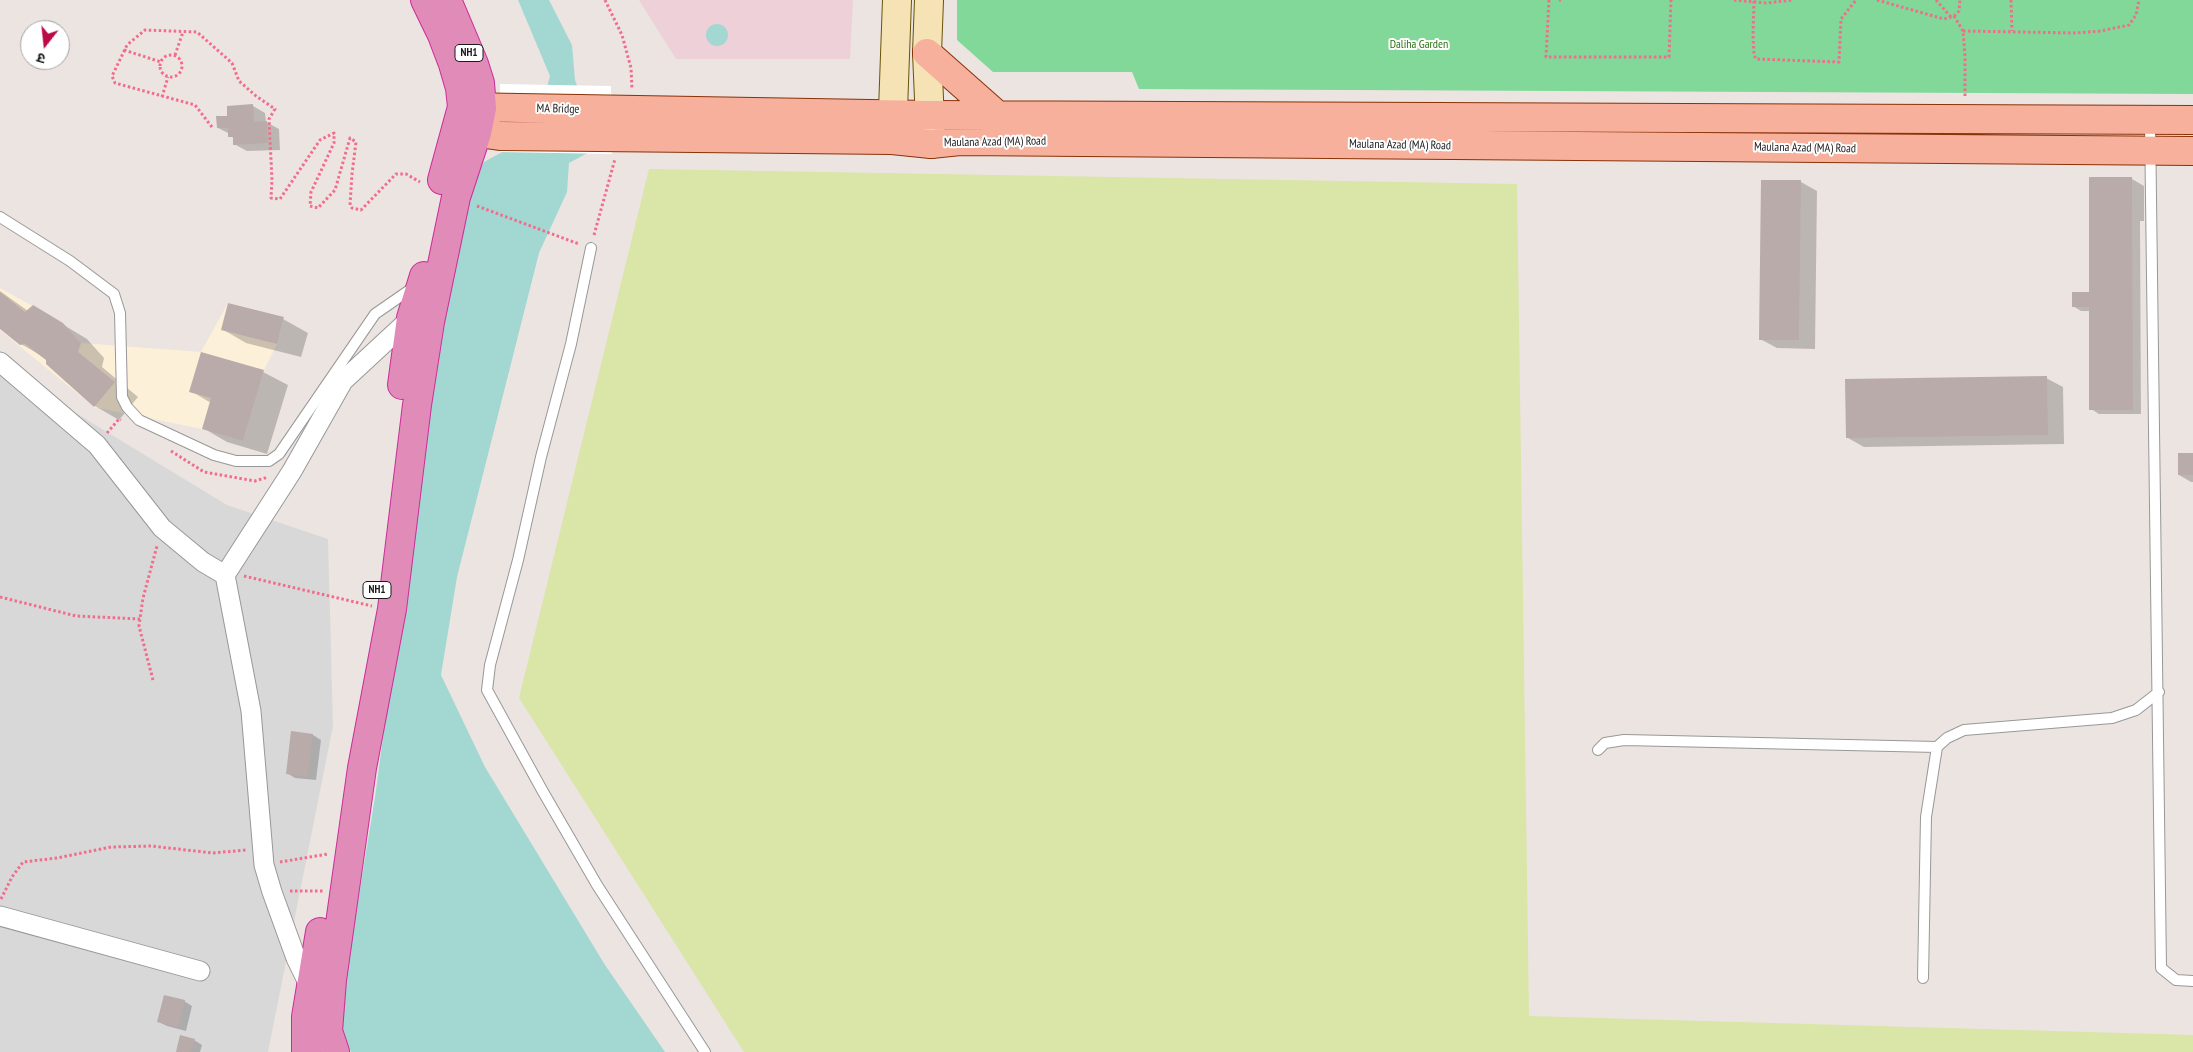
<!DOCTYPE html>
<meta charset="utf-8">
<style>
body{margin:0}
#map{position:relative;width:2193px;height:1052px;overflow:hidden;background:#ece4e0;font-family:"PT Sans Narrow","Noto Sans Devanagari",sans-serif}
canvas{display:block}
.north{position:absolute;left:20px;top:20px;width:50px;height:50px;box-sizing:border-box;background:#fff;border:1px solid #a4a4a4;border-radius:50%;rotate:196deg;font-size:14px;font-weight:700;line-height:20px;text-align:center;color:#1b1b1b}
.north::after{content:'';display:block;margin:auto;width:18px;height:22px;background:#bb0a47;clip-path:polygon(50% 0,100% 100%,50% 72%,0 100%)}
</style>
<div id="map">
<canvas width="2193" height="1052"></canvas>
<div class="north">उ</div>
</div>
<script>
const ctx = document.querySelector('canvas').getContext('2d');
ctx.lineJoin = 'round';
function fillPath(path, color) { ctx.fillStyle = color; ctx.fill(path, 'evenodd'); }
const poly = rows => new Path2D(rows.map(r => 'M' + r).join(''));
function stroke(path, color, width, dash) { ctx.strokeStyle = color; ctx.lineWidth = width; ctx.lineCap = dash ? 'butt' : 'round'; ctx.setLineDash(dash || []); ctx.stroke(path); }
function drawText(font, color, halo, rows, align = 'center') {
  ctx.font = font + ' "PT Sans Narrow",sans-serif'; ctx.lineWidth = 4; ctx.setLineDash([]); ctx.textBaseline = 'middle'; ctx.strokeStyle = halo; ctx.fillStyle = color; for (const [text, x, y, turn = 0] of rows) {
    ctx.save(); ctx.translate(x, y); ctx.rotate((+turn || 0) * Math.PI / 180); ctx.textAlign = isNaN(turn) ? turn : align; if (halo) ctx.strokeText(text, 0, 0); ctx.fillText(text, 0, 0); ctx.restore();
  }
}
fillPath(poly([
 [0,367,227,505,328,539,333,726,268,1052,0,1052]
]), '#d9d8d8');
fillPath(poly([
 [639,0,853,0,850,59,676,59]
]), '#edd0d8');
fillPath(poly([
 [0,288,63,323,81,343,201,352,228,303,284,317,277,344,264,370,243,441,202,429,94,407,0,330]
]), '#fdf0d9');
fillPath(poly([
 [649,169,1517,184,1529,1016,2193,1035,2193,1052,744,1052,519,698]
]), '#dae5a8');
fillPath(poly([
 [957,0,2193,0,2193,94,1139,89,1132,72,993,72,957,40]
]), '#81d899');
fillPath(poly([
 [518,0,549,0,572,45,575,80,599,147,569,163,567,192,539,253,457,577,441,675,485,767,605,965,665,1052,351,1052,340,1027,344,987,375,797,408,551,463,209,473,180,484,162,504,151,530,147,550,76],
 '706 35a11 11 0 1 1 22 0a11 11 0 1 1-22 0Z'
]), '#a3d8d2');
fillPath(poly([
 [500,84,611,86,612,154,500,152]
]), '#fff');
fillPath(poly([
 [253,106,265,113,266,122,279,129,280,150,247,151,234,144,234,139,230,134,218,128,229,117],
 [2132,179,2144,186,2144,221,2140,221,2141,414,2099,414,2091,409,2090,311,2081,311,2073,306,2090,293],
 [1801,182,1817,191,1815,349,1777,348,1760,339],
 [0,291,28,311,57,321,87,339,104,358,102,367,138,397,119,420,95,406,47,359,21,344,0,327],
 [283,319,308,333,301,357,246,343,222,329],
 [263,372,288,385,267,454,227,442,203,428,211,403,191,391],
 [2046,378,2063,387,2064,444,1864,447,1848,438],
 [2193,454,2193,482,2191,482,2179,475],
 [292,733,313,735,321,740,316,780,295,778,287,773],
 [184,1001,192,1006,186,1031,167,1026,159,1022],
 [194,1040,202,1045,200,1052,177,1052]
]), '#0003');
fillPath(poly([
 [253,104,254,122,267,121,268,143,233,145,233,137,228,137,228,128,217,128,216,116,227,116,227,106],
 [2089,177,2132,177,2133,410,2089,410,2089,307,2072,307,2072,292,2089,292],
 [1761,180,1801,180,1799,340,1759,340],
 [0,292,25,312,33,305,63,323,81,343,78,352,115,382,94,407,46,364,46,360,25,344,20,345,0,329],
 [228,303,284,317,277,344,221,330],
 [201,352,264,370,243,441,202,429,211,398,189,392],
 [2047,376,2048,435,1846,438,1845,379],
 [2178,453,2193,453,2193,475,2178,475],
 [291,731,313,734,308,777,286,774],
 [164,995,185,1000,178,1027,157,1022],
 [180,1035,195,1039,191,1052,176,1052]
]), '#b8abaa');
const lane = poly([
 [2150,121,2161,968,2176,980,2193,981],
 [0,217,70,261,114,294,120,313,122,397,127,407,139,420,214,455,236,461,269,461,279,454,375,314,414,287],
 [591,248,571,344,541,457,518,560,490,665,487,690,542,790,597,885,705,1052],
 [1598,750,1605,743,1624,740,1937,747],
 [1923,978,1926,817,1937,747,1947,738,1964,730,2112,718,2136,710,2159,692]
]);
const street = poly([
 [0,362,97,445,162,528,203,562,225,575,292,471,343,381,411,318],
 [225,575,251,711,264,865,272,892,296,958,311,989],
 [0,916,200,971]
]);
const secondary = poly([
 [929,0,927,53,931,144],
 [892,138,897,0]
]);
const primary = poly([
 [927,53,996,114],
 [462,107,929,115,2193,120],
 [457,130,500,136,892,140,931,144,960,141,2193,151]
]);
const highway = poly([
 [425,0,442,35,453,64,460,88,462,107,442,180],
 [402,385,411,318,424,276],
 [306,1052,306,1017,320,932],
 [335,1052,328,1031,332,980,362,768,392,609,417,405,430,322,456,197,477,133,482,108,480,83,474,64,447,0]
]);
stroke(lane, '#989898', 12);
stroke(street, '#989898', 21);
stroke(secondary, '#69530a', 30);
stroke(primary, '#8a3208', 30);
stroke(highway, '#cb2c99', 30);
stroke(poly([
 [605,0,622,35,631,68,632,89],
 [1549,0,1546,57,1669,57,1671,0],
 [1559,0,1561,0],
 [1734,0,1766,3,1793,0],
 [1877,0,1944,19,1954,16,1959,11,1960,0],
 [1936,0,1951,17],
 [2011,0,2012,31],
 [1754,1,1753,35,1754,55,1756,59,1839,62,1841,19,1856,0],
 [1954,16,1963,31,1965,56,1965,98],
 [1963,31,2076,33,2100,31,2129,25,2136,15,2139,0],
 [124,50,161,62],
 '160 66a11 11 0 1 1 22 0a11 11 0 1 1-22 0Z',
 [175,55,183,32],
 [162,97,168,77],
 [212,127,195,105,115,83,112,76,127,45,145,30,197,32,232,63,239,81,256,96,275,109,269,119,272,180,271,198,280,199,320,140,334,133,334,143,311,192,310,206,318,208,335,190,350,138,356,142,352,174,350,205,352,208,361,210,396,174,406,174,420,182],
 [477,206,579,244],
 [594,235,615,159],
 [107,433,119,419,121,420],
 [171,451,204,472,255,481,268,477],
 [244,576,372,606],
 [0,597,76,616,140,619],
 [153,680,139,626,143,598,157,546],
 [280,862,328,854],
 [290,891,324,891],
 [1,899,12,877,23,862,57,858,111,847,151,846,213,853,246,850]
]), '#f26c8c', 3, [2.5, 2.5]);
stroke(lane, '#fff', 10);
stroke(street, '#fff', 19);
stroke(secondary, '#f5e3b5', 28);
stroke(primary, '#f6b09b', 28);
stroke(highway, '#e08bb8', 28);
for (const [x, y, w] of [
 [469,53,28],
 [377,590,28]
]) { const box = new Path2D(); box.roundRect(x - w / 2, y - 8.5, w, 17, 4); ctx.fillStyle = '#fff'; ctx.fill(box); stroke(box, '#1b1b1b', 1); }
drawText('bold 11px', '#1b1b1b', null, [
 ["NH1",469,53],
 ["NH1",377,590]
]);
drawText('12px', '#297110', '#fff', [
 ["Daliha Garden",1419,45]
]);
drawText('12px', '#1b1b1b', '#fff', [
 ["MA Bridge",558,109,1],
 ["Maulana Azad (MA) Road",995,142,-1],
 ["Maulana Azad (MA) Road",1400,145,1],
 ["Maulana Azad (MA) Road",1805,148,1]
]);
</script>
